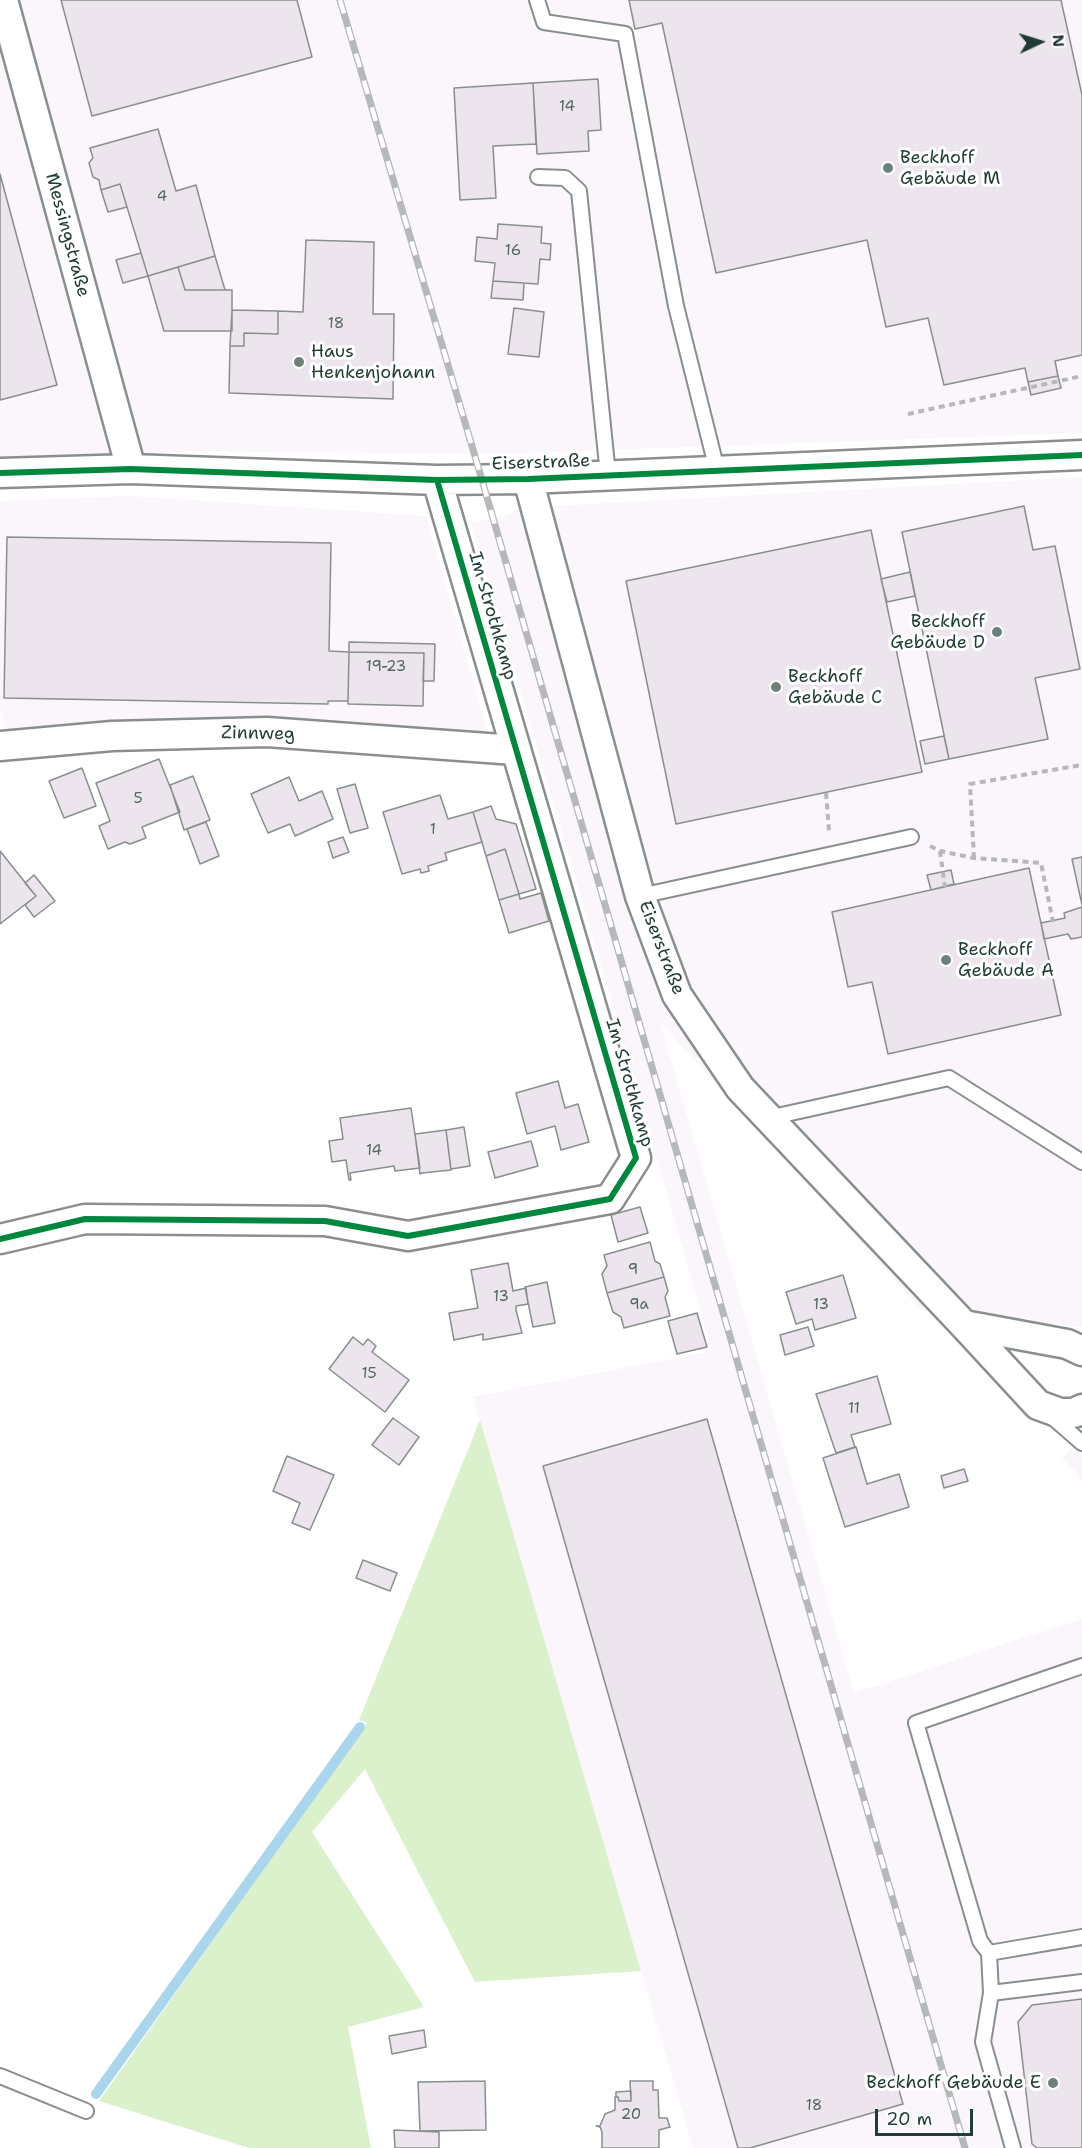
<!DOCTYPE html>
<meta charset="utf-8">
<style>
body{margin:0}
#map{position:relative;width:1082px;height:2148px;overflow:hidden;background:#fff;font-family:"Shantell Sans",sans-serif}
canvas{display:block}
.north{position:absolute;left:1010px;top:12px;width:60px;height:60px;-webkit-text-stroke:4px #fff;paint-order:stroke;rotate:86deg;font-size:16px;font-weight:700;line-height:24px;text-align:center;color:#1f3d34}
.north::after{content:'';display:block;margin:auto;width:21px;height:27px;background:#1f3d34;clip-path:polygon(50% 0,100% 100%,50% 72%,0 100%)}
.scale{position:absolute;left:875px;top:2109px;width:98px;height:27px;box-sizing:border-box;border:3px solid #1f3d34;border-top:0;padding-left:8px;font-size:18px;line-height:21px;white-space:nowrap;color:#1f3d34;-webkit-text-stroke:4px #fff;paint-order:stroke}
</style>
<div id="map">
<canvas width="1082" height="2148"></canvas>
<div class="north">N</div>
<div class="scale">20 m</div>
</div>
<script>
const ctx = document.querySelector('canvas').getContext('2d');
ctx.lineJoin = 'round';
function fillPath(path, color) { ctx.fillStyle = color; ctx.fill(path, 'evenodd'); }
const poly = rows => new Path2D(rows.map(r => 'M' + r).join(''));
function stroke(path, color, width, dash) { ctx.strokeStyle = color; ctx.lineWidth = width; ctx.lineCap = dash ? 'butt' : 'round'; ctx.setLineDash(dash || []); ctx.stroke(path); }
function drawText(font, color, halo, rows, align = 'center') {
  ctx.font = font + ' "Shantell Sans",sans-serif'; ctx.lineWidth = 6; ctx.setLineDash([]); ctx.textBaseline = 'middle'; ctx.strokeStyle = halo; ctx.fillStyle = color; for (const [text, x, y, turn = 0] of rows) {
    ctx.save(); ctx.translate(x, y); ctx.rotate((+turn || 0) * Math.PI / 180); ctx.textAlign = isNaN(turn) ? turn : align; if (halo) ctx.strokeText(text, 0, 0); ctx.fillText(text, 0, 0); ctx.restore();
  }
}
fillPath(poly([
 [0,0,1082,0,1082,433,492,454,199,451,0,459],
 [1082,477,1082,1327,922,1310,660,1022,854,1693,1082,1619,1082,2148,693,2148,473,1397,712,1351,620,1030,471,523,509,515,519,508],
 [130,496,426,516,489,737,7,736,0,709,0,501],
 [1082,1437,1082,1481,1079,1475,1062,1458]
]), '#fbf5fc');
fillPath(poly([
 [480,1420,641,1971,475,1982,365,1769,312,1832,424,2007,348,2027,371,2148,249,2148,99,2101,367,1723,359,1720]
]), '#dbf1cb');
stroke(poly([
 [96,2094,360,1727]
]), '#aad6ed', 10);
const building = poly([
 [61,0,297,0,312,57,92,116,61,0],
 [629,0,1061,0,1082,95,1082,355,1055,361,1058,376,1028,382,1025,368,944,385,928,318,886,327,867,240,716,273,662,23,635,29,629,0],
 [598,79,601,130,588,131,589,151,537,154,533,83,598,79],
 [533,83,536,144,493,146,496,198,460,200,454,88,533,83],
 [158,129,176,191,196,185,215,256,148,276,120,184,101,190,99,180,93,177,89,163,93,158,90,148,158,129],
 [0,174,57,385,0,400,0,174],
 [120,184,127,207,108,212,101,190,120,184],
 [498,224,542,227,541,243,551,244,550,260,540,259,538,284,493,281,495,263,475,261,477,237,497,239,498,224],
 [306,240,374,242,373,314,394,314,393,399,229,393,230,346,244,346,244,333,278,334,278,311,303,312,306,240],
 [141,253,148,276,123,283,116,260,141,253],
 [215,256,225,290,185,290,178,267,215,256],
 [178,267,185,290,232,290,232,331,164,331,148,276,178,267],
 [493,281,524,283,523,300,491,298,493,281],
 [514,308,544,312,539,357,508,354,514,308],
 [232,310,278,311,278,334,244,333,244,346,230,346,232,310],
 [1058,376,1061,388,1031,395,1028,382,1058,376],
 [1024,506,1033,550,1055,546,1080,669,1035,678,1048,739,949,759,902,532,1024,506],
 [871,530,922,772,676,824,626,581,871,530],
 [7,537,331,543,329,651,349,652,348,701,328,701,328,704,4,698,7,537],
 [910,572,915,596,887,602,881,579,910,572],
 [349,642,435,644,434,681,423,681,424,653,349,652,349,642],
 [349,652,424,653,423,706,348,704,349,652],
 [944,736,949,759,925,764,920,741,944,736],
 [159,759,180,812,142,827,146,838,130,844,125,842,108,849,99,826,110,821,96,783,159,759],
 [82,768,96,806,64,818,49,781,82,768],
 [193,776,210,820,184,830,170,785,193,776],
 [289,777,299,801,322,791,333,819,295,836,290,824,268,833,251,794,289,777],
 [355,784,368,828,350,833,337,789,355,784],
 [440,795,448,819,473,812,482,842,445,853,447,860,428,866,429,871,421,873,420,869,402,874,383,812,440,795],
 [491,806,496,819,516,824,536,889,519,894,505,849,486,856,473,812,491,806],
 [206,822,219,856,200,864,187,829,206,822],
 [343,837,349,852,333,858,328,842,343,837],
 [505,849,519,894,499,900,486,856,505,849],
 [0,851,36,896,0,924,0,851],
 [1082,857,1082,905,1072,859,1082,857],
 [1029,868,1061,1015,888,1054,872,982,848,987,832,912,1029,868],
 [951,870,954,884,931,890,927,875,951,870],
 [34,875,55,901,34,917,25,905,36,896,25,883,34,875],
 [541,893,549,921,509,933,499,900,519,894,520,899,541,893],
 [1082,907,1082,937,1071,939,1068,934,1044,939,1041,923,1065,918,1064,913,1082,907],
 [558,1081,565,1108,578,1104,589,1142,561,1150,555,1126,527,1134,516,1093,558,1081],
 [411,1108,420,1168,395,1171,394,1166,350,1173,351,1180,349,1180,346,1160,332,1162,329,1141,343,1139,340,1118,411,1108],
 [464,1127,470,1166,451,1169,446,1130,464,1127],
 [446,1130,451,1170,422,1173,420,1174,415,1134,446,1130],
 [531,1141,538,1166,495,1178,488,1152,531,1141],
 [640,1207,648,1233,618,1242,611,1215,640,1207],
 [650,1242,655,1261,660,1264,664,1277,607,1293,602,1274,607,1266,604,1255,650,1242],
 [508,1263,513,1291,526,1288,528,1304,516,1306,516,1310,522,1333,483,1340,483,1334,454,1340,449,1313,478,1308,471,1270,508,1263],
 [843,1275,856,1318,815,1330,812,1319,796,1324,786,1292,843,1275],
 [664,1277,668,1291,665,1297,670,1316,624,1328,621,1317,613,1312,607,1293,664,1277],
 [547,1282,555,1323,533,1327,525,1287,547,1282],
 [697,1313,707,1347,677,1354,668,1321,697,1313],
 [808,1327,814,1346,785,1355,780,1335,808,1327],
 [353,1337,363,1345,368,1339,376,1346,372,1352,409,1380,385,1412,329,1369,353,1337],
 [877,1376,891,1424,851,1435,855,1447,836,1453,816,1394,877,1376],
 [393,1418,419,1437,399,1465,372,1445,393,1418],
 [707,1419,903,2104,750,2148,738,2148,543,1466,707,1419],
 [856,1447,867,1484,899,1474,909,1507,845,1527,823,1458,856,1447],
 [287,1456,334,1475,310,1530,292,1523,300,1503,273,1491,287,1456],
 [964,1469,968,1481,944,1488,941,1476,964,1469],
 [363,1560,397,1573,390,1591,356,1578,363,1560],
 [1082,1999,1082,2148,1037,2148,1032,2144,1018,2022,1032,2005,1082,1999],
 [424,2030,426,2047,392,2054,389,2036,424,2030],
 [485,2081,486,2130,420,2131,418,2082,485,2081],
 [630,2081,653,2081,653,2090,658,2090,659,2118,667,2118,670,2127,659,2130,659,2148,602,2148,602,2132,600,2127,596,2126,600,2126,605,2114,615,2110,615,2097,618,2097,619,2101,631,2101,630,2081],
 [631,2091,631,2101,619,2101,618,2097,616,2097,616,2092,631,2091],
 [394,2130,439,2132,439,2148,395,2148,394,2130]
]);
fillPath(building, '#ece5ed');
stroke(building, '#898f8d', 1.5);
const service = poly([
 [537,0,544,22,625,34,676,306,717,470],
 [538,177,565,178,579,191,608,475],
 [640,896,911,837],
 [768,1118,949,1078,1082,1162],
 [1051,1416,1082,1443],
 [989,1953,980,1941,916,1723,1082,1666],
 [991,1993,989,1953,1082,1937],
 [0,2076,86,2111],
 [1013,2148,983,2042,991,1993,1082,1982]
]);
const minor = poly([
 [3,0,131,469],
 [0,473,131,469,437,480,528,479,1082,455],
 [528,479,640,896,677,995,740,1088,964,1325,1038,1405,1060,1413,1074,1413,1082,1409],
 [0,746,112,736,267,732,515,750],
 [0,1239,85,1219,325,1221,408,1236,610,1199,636,1158,437,480],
 [964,1325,1067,1344,1082,1351]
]);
stroke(service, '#898f8d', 18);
stroke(minor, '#898f8d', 33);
stroke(poly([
 [908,414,1082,376],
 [826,793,829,831],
 [930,846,940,851,974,858,1041,863,1053,922],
 [940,851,945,887],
 [974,858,970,784,1082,765]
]), '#b6b9b8', 4, [6, 4.5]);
stroke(service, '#fff', 14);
stroke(minor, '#fff', 28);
const rail = poly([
 [340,0,482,480,965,2148]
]);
stroke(rail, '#b6b9b8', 7);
stroke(rail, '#fff', 4.5, [14]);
stroke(poly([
 [0,473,131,469,437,480,528,479,1082,455],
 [0,1239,85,1219,325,1221,408,1236,610,1199,636,1158,437,480]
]), '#00873e', 6);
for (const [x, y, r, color] of [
 [888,168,6,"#6d817b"],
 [299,362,6,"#6d817b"],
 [997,632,6,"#6d817b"],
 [776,687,6,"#6d817b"],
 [946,960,6,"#6d817b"],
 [1053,2083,6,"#6d817b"]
]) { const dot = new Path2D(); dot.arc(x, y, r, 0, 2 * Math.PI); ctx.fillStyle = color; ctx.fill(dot); stroke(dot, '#fff', 2); }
drawText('15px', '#526762', null, [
 ["14",567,107],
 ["4",162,197],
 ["16",513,251],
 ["18",336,324],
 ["19-23",386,667],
 ["5",138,799],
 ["1",433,830],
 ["14",374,1151],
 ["9",633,1270],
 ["13",501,1297],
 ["9a",639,1305],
 ["13",821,1305],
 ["15",369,1374],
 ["11",854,1409],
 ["18",814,2106],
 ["20",631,2115]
]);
drawText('18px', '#1f3d34', '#fff', [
 ["Beckhoff",900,158],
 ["Gebäude M",900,179],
 ["Haus",311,352],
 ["Henkenjohann",311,373],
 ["Beckhoff",985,622,"right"],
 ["Gebäude D",985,643,"right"],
 ["Beckhoff",788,677],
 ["Gebäude C",788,698],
 ["Beckhoff",958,950],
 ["Gebäude A",958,971],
 ["Beckhoff Gebäude E",1041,2083,"right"]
], 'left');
drawText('18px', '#1f3d34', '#fff', [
 ["Messingstraße",67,235,75],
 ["Eiserstraße",541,463,-2],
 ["Im Strothkamp",492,616,74],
 ["Zinnweg",258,734,1],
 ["Eiserstraße",661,948,69],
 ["Im Strothkamp",629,1083,74]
]);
</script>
